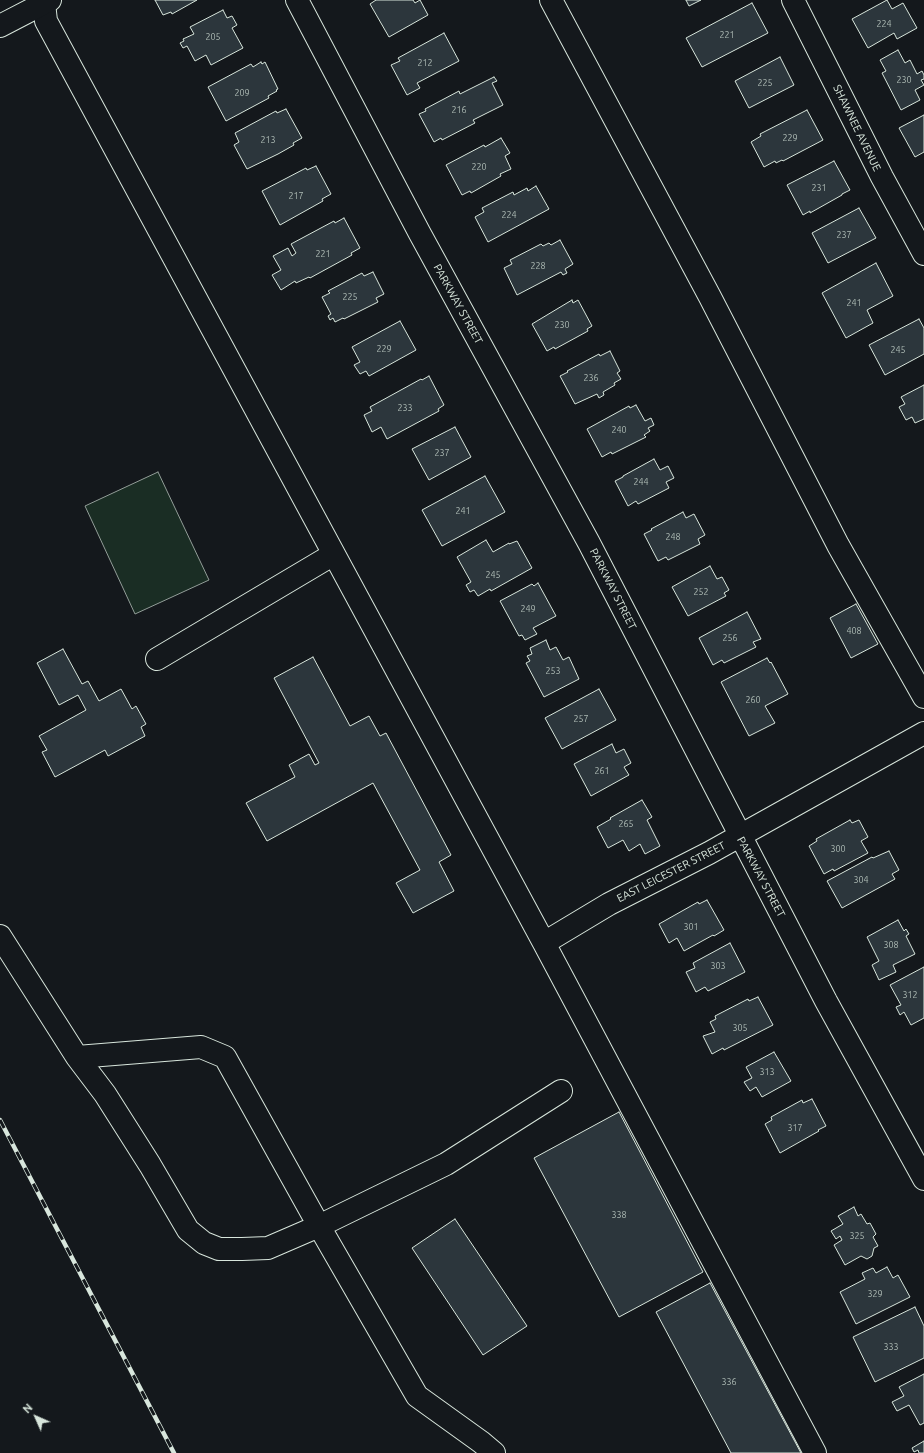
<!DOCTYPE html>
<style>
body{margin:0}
#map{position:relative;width:924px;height:1453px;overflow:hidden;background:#14181c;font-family:Ubuntu,sans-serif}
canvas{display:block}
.north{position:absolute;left:16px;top:1397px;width:40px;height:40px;-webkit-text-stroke:3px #14181c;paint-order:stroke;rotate:315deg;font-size:11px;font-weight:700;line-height:16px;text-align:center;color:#d8e6dc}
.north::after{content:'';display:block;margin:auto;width:14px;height:18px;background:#d8e6dc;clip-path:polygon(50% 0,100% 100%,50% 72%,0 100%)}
</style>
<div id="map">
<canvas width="924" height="1453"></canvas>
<div class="north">N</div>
</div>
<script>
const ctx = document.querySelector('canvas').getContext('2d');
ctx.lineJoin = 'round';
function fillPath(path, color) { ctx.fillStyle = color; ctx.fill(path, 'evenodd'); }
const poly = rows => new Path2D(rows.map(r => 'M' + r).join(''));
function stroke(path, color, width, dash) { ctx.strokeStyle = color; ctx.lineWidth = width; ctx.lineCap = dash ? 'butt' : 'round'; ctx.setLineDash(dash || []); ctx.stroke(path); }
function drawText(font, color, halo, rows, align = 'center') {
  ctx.font = font + ' Ubuntu,sans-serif'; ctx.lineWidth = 3; ctx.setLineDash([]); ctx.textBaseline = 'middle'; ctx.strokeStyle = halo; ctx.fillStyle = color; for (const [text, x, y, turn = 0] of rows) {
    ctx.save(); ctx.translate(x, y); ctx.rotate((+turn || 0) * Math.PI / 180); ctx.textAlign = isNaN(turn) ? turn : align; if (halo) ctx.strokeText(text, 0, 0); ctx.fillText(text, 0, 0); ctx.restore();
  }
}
const green = poly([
 [158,472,209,580,135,614,85,506,158,472]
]);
fillPath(green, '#1a2d24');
stroke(green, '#939e99', 1);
const building = poly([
 [155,0,197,0,172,14,171,12,163,15,155,0],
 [376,0,413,0,415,3,420,0,428,15,389,37,370,4,376,0],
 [686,0,701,0,689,6,686,0],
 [887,0,892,9,903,3,917,28,897,39,894,33,868,48,852,19,887,0],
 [752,3,768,33,702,67,686,38,752,3],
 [223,10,227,18,232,16,237,25,232,28,243,48,211,65,206,55,195,61,187,46,183,48,180,43,184,41,183,39,194,34,190,27,223,10],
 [444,33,459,61,417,83,420,88,407,95,391,65,400,61,398,58,444,33],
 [898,50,905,63,910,60,917,74,922,71,924,75,924,79,921,80,924,85,915,90,920,100,901,110,882,73,886,71,880,60,898,50],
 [780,57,794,85,749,108,735,81,780,57],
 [261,62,262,64,265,62,278,89,276,90,277,91,268,96,269,98,226,121,208,87,251,64,253,67,261,62],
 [494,77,497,81,492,83,503,105,473,120,475,123,442,140,441,138,434,142,419,114,426,111,425,109,459,91,460,94,494,77],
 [286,109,302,138,293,143,294,145,278,154,247,169,234,145,239,142,235,133,276,111,277,113,286,109],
 [807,110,823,140,783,161,782,160,776,163,775,161,764,167,751,142,761,136,760,134,807,110],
 [924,115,924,152,915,157,899,128,924,115],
 [501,138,510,153,505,156,511,169,500,174,501,176,471,193,470,191,462,195,446,165,484,145,485,147,501,138],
 [834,161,850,190,842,194,842,195,810,213,810,211,803,215,787,185,834,161],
 [316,166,331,194,322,199,323,201,280,225,262,191,306,168,307,170,316,166],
 [536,186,549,209,488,242,475,217,484,212,482,208,513,192,514,195,527,188,528,191,536,186],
 [859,208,876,238,828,263,812,233,859,208],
 [344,218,360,248,351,253,352,255,310,278,309,277,296,283,295,281,281,290,272,275,281,270,273,256,288,248,292,256,296,253,291,244,334,221,335,223,344,218],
 [560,240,573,264,565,269,567,273,563,275,561,272,517,295,504,268,512,264,510,260,541,244,543,246,549,243,551,245,560,240],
 [876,263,893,296,867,310,873,323,846,338,822,293,876,263],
 [373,272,384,294,376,298,378,302,344,319,343,318,335,322,333,318,330,320,328,316,331,314,322,297,330,293,328,291,362,273,364,276,373,272],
 [572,300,573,303,578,300,592,326,587,329,588,331,555,349,554,347,547,351,532,324,572,300],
 [919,319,924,328,924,354,885,375,869,345,919,319],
 [400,321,416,350,369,376,366,371,360,374,354,365,360,362,352,347,400,321],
 [610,351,620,371,617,373,621,379,614,383,615,385,603,392,604,395,599,398,597,394,575,404,560,376,568,372,567,371,599,354,600,356,610,351],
 [429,376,444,405,438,409,439,411,387,439,381,427,372,432,364,415,372,411,370,407,421,379,422,380,429,376],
 [924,385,924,419,915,423,912,417,906,420,899,407,905,404,901,397,924,385],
 [636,405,645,421,651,418,654,425,648,428,650,431,644,435,646,437,612,454,611,452,602,457,587,429,629,406,630,408,636,405],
 [455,427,471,457,429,480,412,449,455,427],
 [654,459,660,470,668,466,674,478,666,482,669,488,638,504,636,501,628,506,615,481,623,477,623,476,654,459],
 [485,476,505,512,442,546,422,510,485,476],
 [683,512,686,518,694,514,705,535,698,539,700,544,668,560,666,557,658,561,644,534,652,530,651,529,683,512],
 [486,540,493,552,509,543,509,544,517,541,532,568,491,591,490,589,478,596,474,590,470,592,466,585,471,582,457,557,486,540],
 [710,566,717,579,722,577,729,590,724,593,726,596,688,616,672,587,710,566],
 [538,583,556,616,533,628,537,634,525,640,522,635,519,636,500,601,532,584,534,586,538,583],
 [856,604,878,644,851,658,830,618,856,604],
 [747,612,761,639,753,642,756,647,724,663,722,660,713,665,699,638,747,612],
 [546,640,550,650,556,647,563,660,569,657,579,679,544,697,526,663,530,661,527,656,532,654,530,648,546,640],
 [63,649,82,684,88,681,99,701,121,689,132,709,136,706,146,724,141,727,145,736,108,756,105,750,55,777,42,752,47,750,39,736,86,710,78,695,59,705,37,663,63,649],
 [313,657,350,726,369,716,380,736,386,733,451,855,439,862,454,891,413,913,396,883,420,870,373,783,267,841,246,803,295,777,289,765,309,754,315,765,319,763,274,678,313,657],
 [767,658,770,663,771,662,788,694,765,706,775,723,749,736,721,682,767,658],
 [599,689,616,720,562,749,545,718,599,689],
 [612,744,616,753,624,749,631,763,624,767,629,775,591,796,574,764,612,744],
 [642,800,652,817,647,820,660,846,645,854,640,844,629,851,623,840,608,848,597,827,611,819,610,818,642,800],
 [850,820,852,823,859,820,868,837,861,841,868,853,834,871,833,869,824,874,809,846,817,841,816,839,850,820],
 [889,851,899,870,892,874,895,879,842,908,827,881,872,857,873,858,889,851],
 [707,900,724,930,714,936,713,935,684,951,677,938,669,943,659,924,698,902,699,904,707,900],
 [898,920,904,931,906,929,909,934,906,936,915,954,893,965,896,972,879,980,872,965,879,961,867,937,898,920],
 [730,943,745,972,708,991,705,987,696,992,686,972,695,968,693,963,730,943],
 [924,967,924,1018,911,1025,904,1012,900,1015,896,1007,901,1005,890,985,924,967],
 [758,997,773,1025,724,1050,723,1048,712,1054,703,1036,715,1032,710,1022,716,1019,715,1016,748,999,749,1001,758,997],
 [774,1052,791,1081,762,1097,756,1087,750,1091,744,1082,752,1078,746,1067,774,1052],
 [812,1099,826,1126,818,1130,819,1131,780,1153,765,1124,772,1120,771,1117,802,1100,803,1103,812,1099],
 [619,1112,703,1272,619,1317,534,1158,619,1112],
 [854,1207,858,1216,861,1214,867,1224,870,1223,876,1234,873,1237,878,1246,874,1248,872,1256,867,1259,861,1256,845,1265,834,1245,842,1240,840,1236,836,1239,831,1231,843,1224,838,1216,854,1207],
 [455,1219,527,1326,483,1355,412,1248,455,1219],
 [887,1267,893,1278,898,1275,910,1297,856,1324,840,1292,865,1279,862,1273,873,1268,876,1273,887,1267],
 [710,1283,801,1453,731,1453,656,1312,710,1283],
 [915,1307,924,1326,924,1358,875,1382,853,1337,915,1307],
 [924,1374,924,1423,920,1425,909,1405,897,1411,892,1402,904,1396,899,1387,924,1374],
 [924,1441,924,1453,919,1453,918,1450,914,1452,912,1448,924,1441]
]);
fillPath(building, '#2c363c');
stroke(building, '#d8e6dc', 1);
const minor = poly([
 [297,0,419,232,589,543,826,1001,924,1179],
 [551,0,710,297,838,545,924,697],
 [793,0,882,177,924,254],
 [44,3,46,21,544,943,815,1453],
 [157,659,334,554],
 [0,936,77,1057,201,1047,225,1057,319,1226,417,1396,481,1442,494,1453],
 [544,943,609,904,709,853,924,733],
 [77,1057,105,1094,150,1165,188,1230,204,1243,219,1249,242,1249,268,1248,319,1226,446,1164,561,1091]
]);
const major = poly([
 [0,26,50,0]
]);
stroke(minor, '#d8e6dc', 24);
stroke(major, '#d8e6dc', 24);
stroke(minor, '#14181c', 22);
stroke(major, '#14181c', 22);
const rail = poly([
 [0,1120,174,1453]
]);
stroke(rail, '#d8e6dc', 4.5);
stroke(rail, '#14181c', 3, [9]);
drawText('9px', '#adbab4', null, [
 ["224",884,24],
 ["221",727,35],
 ["205",213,37],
 ["212",425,63],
 ["230",904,80],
 ["225",765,83],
 ["209",242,93],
 ["216",459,110],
 ["229",790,138],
 ["213",268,140],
 ["220",479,167],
 ["231",819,188],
 ["217",296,196],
 ["224",509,215],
 ["237",844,235],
 ["221",323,254],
 ["228",538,266],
 ["225",350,297],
 ["241",854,303],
 ["230",562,325],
 ["229",384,349],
 ["245",898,350],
 ["236",591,378],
 ["233",405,408],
 ["240",619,430],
 ["237",442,453],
 ["244",641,482],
 ["241",463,511],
 ["248",673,537],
 ["245",493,575],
 ["252",701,592],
 ["249",528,609],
 ["408",854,631],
 ["256",730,638],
 ["253",553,671],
 ["260",753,700],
 ["257",581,719],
 ["261",602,771],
 ["265",626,824],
 ["300",838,849],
 ["304",861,880],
 ["301",691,927],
 ["308",891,945],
 ["303",718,966],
 ["312",910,995],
 ["305",740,1028],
 ["313",767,1072],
 ["317",795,1128],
 ["338",619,1215],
 ["325",857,1236],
 ["329",875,1294],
 ["333",891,1347],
 ["336",729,1382]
]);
drawText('11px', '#d8e6dc', '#14181c', [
 ["SHAWNEE AVENUE",857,128,64],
 ["PARKWAY STREET",458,304,61],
 ["PARKWAY STREET",613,589,63],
 ["EAST LEICESTER STREET",671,872,-27],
 ["PARKWAY STREET",761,877,62]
]);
</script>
